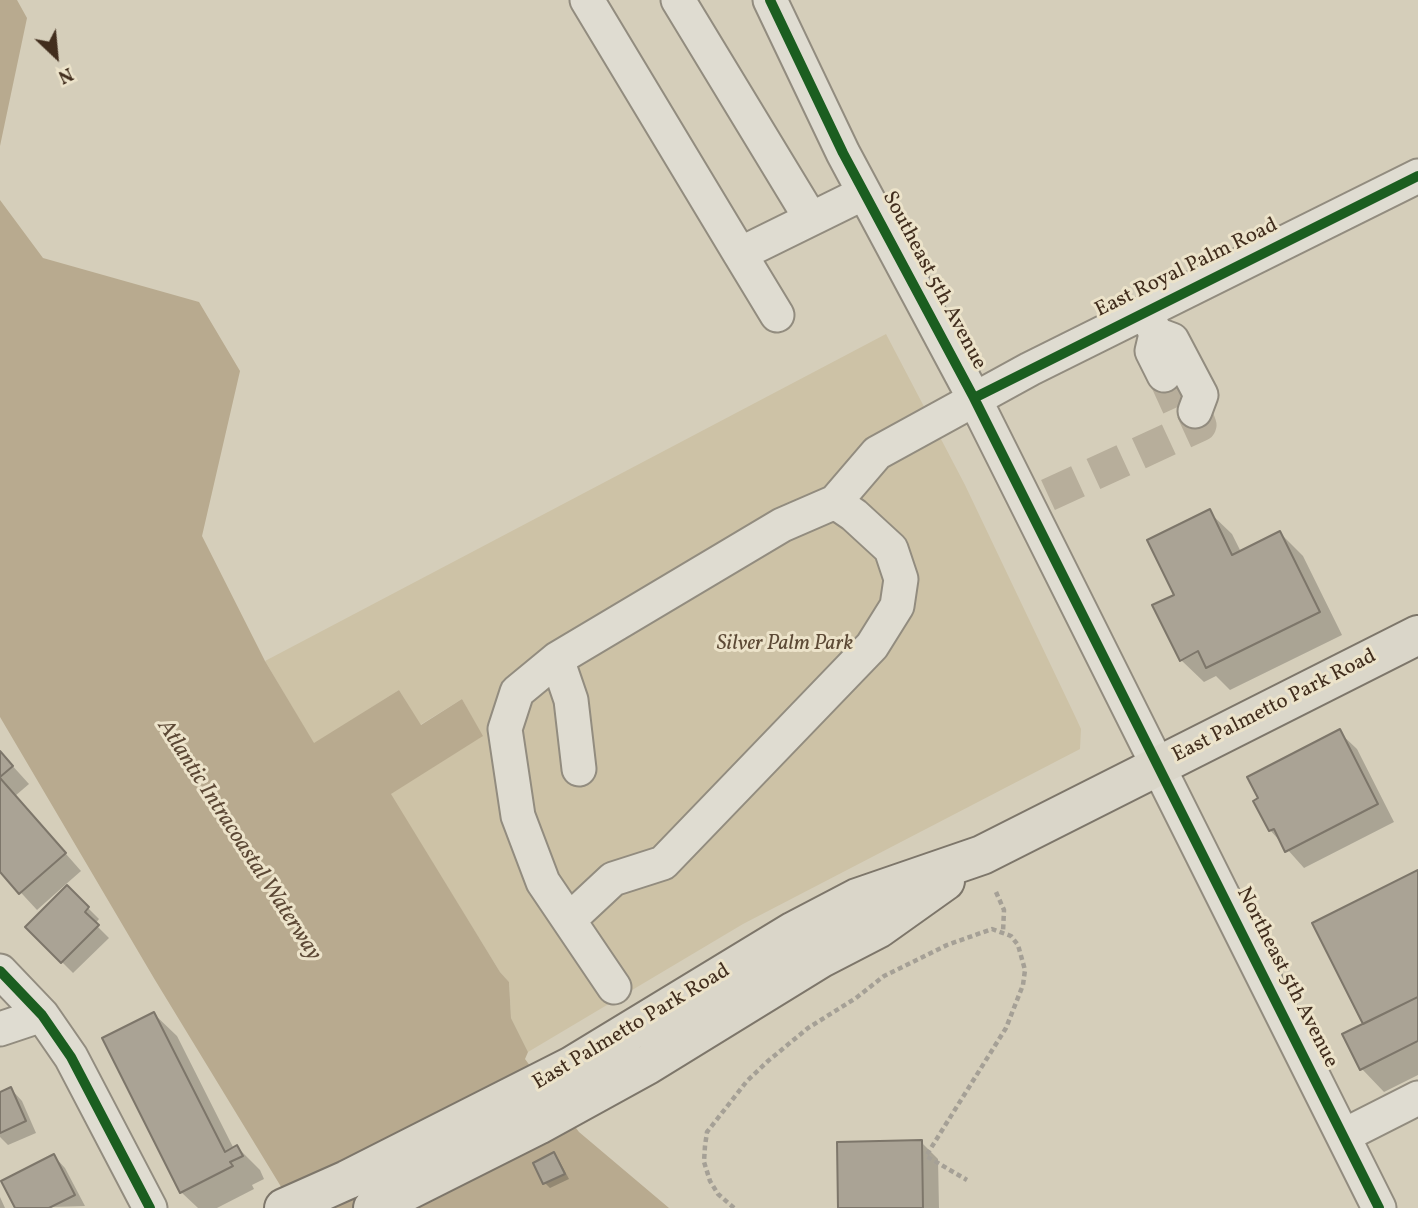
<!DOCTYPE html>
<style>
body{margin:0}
#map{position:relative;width:1418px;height:1208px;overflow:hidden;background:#d5ceba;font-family:Vollkorn,serif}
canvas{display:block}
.north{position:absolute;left:21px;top:21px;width:70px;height:70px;-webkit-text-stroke:5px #ece3ca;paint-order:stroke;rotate:154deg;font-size:19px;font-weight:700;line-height:28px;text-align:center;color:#412d1d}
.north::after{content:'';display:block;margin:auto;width:24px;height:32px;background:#412d1d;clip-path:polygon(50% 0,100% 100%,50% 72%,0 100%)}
</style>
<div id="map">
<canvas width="1418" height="1208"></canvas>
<div class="north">N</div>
</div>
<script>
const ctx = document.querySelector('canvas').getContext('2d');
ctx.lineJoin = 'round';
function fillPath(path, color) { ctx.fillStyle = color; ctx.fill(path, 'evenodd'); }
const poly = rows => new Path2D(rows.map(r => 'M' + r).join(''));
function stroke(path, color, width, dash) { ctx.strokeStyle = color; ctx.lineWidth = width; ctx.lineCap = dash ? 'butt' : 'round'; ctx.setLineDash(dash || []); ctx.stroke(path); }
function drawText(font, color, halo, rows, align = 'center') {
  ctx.font = font + ' Vollkorn,serif'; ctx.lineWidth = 6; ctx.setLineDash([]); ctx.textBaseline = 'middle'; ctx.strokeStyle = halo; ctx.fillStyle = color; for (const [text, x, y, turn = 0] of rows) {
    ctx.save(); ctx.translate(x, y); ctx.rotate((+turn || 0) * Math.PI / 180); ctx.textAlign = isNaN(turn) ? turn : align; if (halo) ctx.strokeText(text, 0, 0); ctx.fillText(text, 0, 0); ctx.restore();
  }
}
fillPath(poly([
 [886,334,965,485,1075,716,1081,729,1080,749,743,924,528,1052,511,1018,509,982,500,972,390,794,482,736,462,699,420,725,399,690,314,744,265,661]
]), '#cdc2a6');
fillPath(poly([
 [0,0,17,0,27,18,0,146],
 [0,200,43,258,199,302,240,371,202,536,265,661,314,743,399,690,421,725,462,699,483,736,391,794,500,972,509,982,511,1018,528,1052,525,1059,579,1132,669,1208,294,1208,155,980,0,717]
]), '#b8aa8f');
fillPath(poly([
 [1209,512,1232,534,1241,552,1280,533,1303,556,1342,635,1230,690,1216,676,1204,682,1181,660,1176,596],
 [1339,732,1357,749,1394,822,1304,868,1270,830],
 [0,752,29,784,15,796,81,871,65,885,99,919,95,924,109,938,73,973,27,927,67,888,65,885,37,910,0,870],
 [1418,872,1418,1075,1384,1092,1362,1069,1366,1025],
 [154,1014,177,1036,234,1149,237,1147,260,1170,264,1179,252,1185,254,1189,217,1208,198,1208,181,1192],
 [11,1089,22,1101,36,1133,8,1145,0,1137,0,1094],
 [921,1142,938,1159,939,1208,840,1208],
 [554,1154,559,1160,569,1179,550,1188,545,1183],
 [54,1156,65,1168,85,1206,17,1208],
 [0,1197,5,1208,0,1208]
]), '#0003');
const building = poly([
 [1210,509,1232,555,1280,531,1320,612,1206,668,1198,651,1180,661,1152,605,1174,595,1147,540,1210,509],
 [1340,729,1378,804,1285,852,1274,829,1269,831,1253,801,1258,798,1247,777,1340,729],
 [0,751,13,766,0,777,0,751],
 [0,778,66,853,19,894,0,872,0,778],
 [1418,870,1418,997,1363,1024,1312,923,1418,870],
 [67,885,89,907,85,912,99,925,61,963,25,927,67,885],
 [1418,997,1418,1041,1360,1070,1342,1034,1418,997],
 [154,1012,225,1152,237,1145,243,1156,230,1162,233,1166,180,1193,102,1038,154,1012],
 [11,1087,26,1121,0,1133,0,1092,11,1087],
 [922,1140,923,1208,838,1208,837,1142,922,1140],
 [554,1152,565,1174,543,1184,533,1163,554,1152],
 [54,1154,75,1195,49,1208,15,1208,1,1181,54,1154]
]);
fillPath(building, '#aaa395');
stroke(building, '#7d766a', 2);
stroke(poly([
 [1048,495,1200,425,1195,411,1179,408,1164,375]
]), '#b7ae9b', 33, [33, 17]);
const minor = poly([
 [587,0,740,254,864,193],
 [678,0,811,219],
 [770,0,843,153,974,398,1379,1208],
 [740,254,777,315],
 [1148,317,1156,334,1152,351,1164,375],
 [1156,334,1172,340,1201,395,1195,411],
 [557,659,571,700,579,769],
 [569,920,613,879,663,863,872,646,897,606,901,579,891,549,854,515,835,502],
 [0,971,42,1015,71,1057,150,1208],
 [614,987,543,882,518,816,505,729,517,692,557,659,782,525,835,502,877,453,1030,369,1418,176],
 [0,1029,42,1015],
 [1343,1136,1418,1098]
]);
const major = poly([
 [284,1208,347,1180,572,1066,794,931,857,898,982,855,1418,635],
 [373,1208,538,1125,647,1065,821,958,879,928,945,881]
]);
stroke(minor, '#928c7f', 37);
stroke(major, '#7d766a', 42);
stroke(poly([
 [996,892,1004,910,1003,932],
 [734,1208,718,1194,710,1181,704,1162,705,1146,707,1132,747,1081,768,1061,808,1028,856,998,884,976,947,945,992,929,1011,936,1018,945,1025,970,1023,985,1006,1028,926,1156,967,1180]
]), '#a5a096', 4.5, [5, 3.5]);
stroke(minor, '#dfdcd1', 33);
stroke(major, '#dad6c9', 38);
stroke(poly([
 [770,0,843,153,974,398,1379,1208],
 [974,398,1418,176],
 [0,971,42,1015,71,1057,150,1208]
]), '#1b5e20', 10);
drawText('21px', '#412d1d', '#ece3ca', [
 ["East Royal Palm Road",1187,269,-26],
 ["Southeast 5th Avenue",933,281,62],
 ["East Palmetto Park Road",1275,707,-27],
 ["Northeast 5th Avenue",1286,978,63],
 ["East Palmetto Park Road",632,1028,-31]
]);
drawText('italic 21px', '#5c4935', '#ece3ca', [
 ["Silver Palm Park",785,645]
]);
drawText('italic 23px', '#5c4835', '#ece3ca', [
 ["Atlantic Intracoastal Waterway",238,841,57]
]);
</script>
